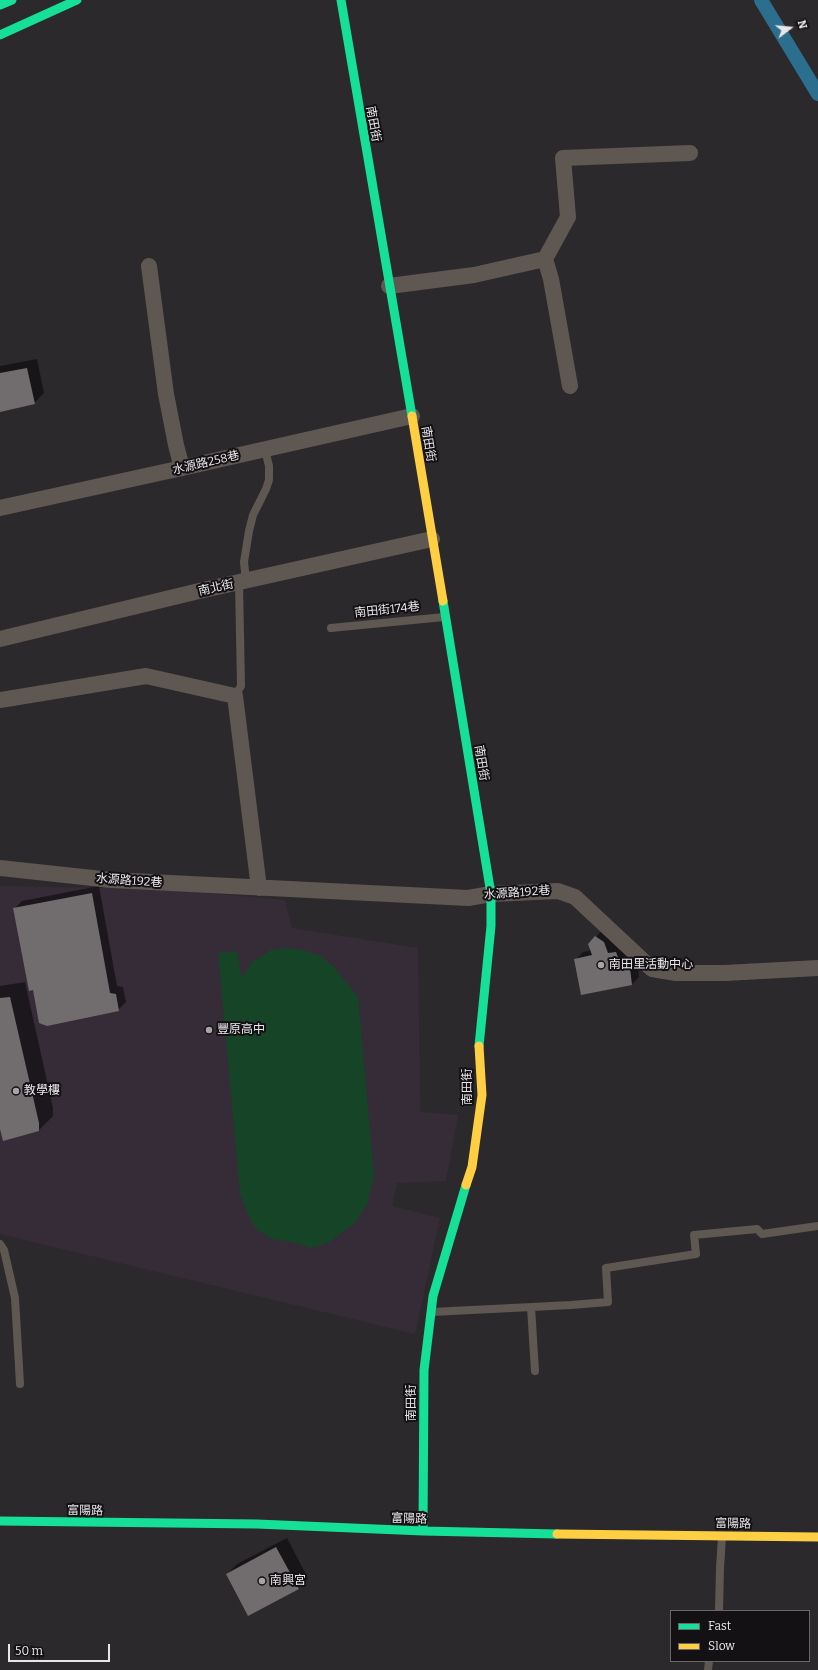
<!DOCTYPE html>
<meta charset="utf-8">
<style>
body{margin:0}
#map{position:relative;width:818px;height:1670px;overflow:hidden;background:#2c292d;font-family:Bitter,serif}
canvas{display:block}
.legend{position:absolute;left:670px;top:1610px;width:140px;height:52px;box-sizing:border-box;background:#141115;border:1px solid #69666a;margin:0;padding:5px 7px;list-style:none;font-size:12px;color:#e9e6ea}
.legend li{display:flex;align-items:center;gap:8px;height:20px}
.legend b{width:20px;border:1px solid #69666a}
.north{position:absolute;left:770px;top:8px;width:40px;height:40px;-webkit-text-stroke:3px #141115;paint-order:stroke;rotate:74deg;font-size:11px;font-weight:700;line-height:16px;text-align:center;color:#e9e6ea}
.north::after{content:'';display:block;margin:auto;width:14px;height:18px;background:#e9e6ea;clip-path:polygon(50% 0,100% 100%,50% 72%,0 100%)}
.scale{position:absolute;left:8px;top:1644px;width:102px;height:18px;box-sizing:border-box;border:2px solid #e9e6ea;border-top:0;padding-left:5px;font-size:12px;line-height:14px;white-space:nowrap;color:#e9e6ea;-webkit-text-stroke:3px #141115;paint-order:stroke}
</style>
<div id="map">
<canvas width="818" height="1670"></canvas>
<ul class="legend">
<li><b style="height:5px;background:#16e098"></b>Fast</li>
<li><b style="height:5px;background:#ffcf43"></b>Slow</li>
</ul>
<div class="north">N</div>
<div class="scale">50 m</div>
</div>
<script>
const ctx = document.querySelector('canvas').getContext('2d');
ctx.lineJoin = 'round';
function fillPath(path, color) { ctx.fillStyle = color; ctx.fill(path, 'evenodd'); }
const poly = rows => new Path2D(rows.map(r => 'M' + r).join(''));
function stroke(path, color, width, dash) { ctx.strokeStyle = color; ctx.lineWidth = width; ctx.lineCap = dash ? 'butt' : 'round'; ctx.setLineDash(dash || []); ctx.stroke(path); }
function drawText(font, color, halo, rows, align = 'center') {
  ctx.font = font + ' Bitter,"Noto Sans TC",serif'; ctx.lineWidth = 4; ctx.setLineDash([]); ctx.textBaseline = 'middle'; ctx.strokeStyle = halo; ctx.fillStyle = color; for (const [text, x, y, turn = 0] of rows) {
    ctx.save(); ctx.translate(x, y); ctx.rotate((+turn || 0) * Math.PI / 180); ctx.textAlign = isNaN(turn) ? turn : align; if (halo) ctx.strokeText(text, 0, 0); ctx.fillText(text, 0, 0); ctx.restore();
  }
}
fillPath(poly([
 [0,886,105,888,194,892,285,900,292,928,418,948,420,1112,458,1115,446,1181,397,1183,392,1206,440,1218,415,1334,0,1234]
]), '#362c37');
fillPath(poly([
 [286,948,303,950,320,956,334,967,358,997,374,1175,368,1202,356,1222,328,1243,311,1248,292,1242,272,1239,255,1228,246,1210,240,1193,218,953,237,951,242,978,251,963,271,950]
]), '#164427');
fillPath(poly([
 [37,359,44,393,34,403,0,411,0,366],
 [99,886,117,986,123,987,126,1002,118,1010,34,989,15,908,22,901],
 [603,929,637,960,639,977,632,984,575,960,583,952,592,950,596,937],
 [25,982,53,1108,53,1116,39,1130,0,1124,0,986],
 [287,1538,308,1578,298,1588,227,1574,237,1564]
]), '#0007');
stroke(poly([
 [761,0,818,94]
]), '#2c6e8e', 14);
fillPath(poly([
 [27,368,35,404,0,412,0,373],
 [92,893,110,993,116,994,119,1011,47,1026,39,1023,33,990,29,991,13,908],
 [595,936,604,942,608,953,616,952,620,963,625,963,630,968,632,985,581,995,574,959,592,955,588,944],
 [10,997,39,1123,39,1131,3,1141,0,1129,0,998],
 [276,1547,299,1589,248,1616,226,1574]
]), '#716d6e');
stroke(poly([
 [246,581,244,562,249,531,253,515,266,489,269,480,269,466,265,450],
 [331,628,444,617],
 [235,696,241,686,239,582],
 [0,1244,4,1250,15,1298,20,1384],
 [531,1307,535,1371],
 [432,1312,571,1305,608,1302,606,1268,696,1254,694,1235,757,1229,762,1234,818,1226],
 [719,1611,720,1568,722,1537],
 [708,1670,709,1661]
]), '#5f5751', 8);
stroke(poly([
 [545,259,551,279,570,386],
 [149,266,166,394,176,445,182,468],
 [389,286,474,275,545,259,568,217,563,158,690,153],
 [0,508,182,468,412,416],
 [0,639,199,591,432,539],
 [0,700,146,676,235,696,259,888],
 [0,868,111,880,468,898,491,894,558,891,575,897,652,969,676,973,725,973,818,968]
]), '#5f5751', 16);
stroke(poly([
 [341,0,412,416],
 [0,5,12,0],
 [0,35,77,0],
 [443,601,491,894,491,926,479,1046],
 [0,1521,257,1524,423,1531,557,1534],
 [423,1531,424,1370,433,1296,466,1185]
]), '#16e098', 9);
stroke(poly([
 [412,416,443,601],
 [466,1185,472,1167,482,1095,479,1046],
 [557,1534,818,1537]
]), '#ffcf43', 9);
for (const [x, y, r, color] of [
 [601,965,4,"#a7a4a8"],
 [209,1030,4,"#a7a4a8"],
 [16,1091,4,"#a7a4a8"],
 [262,1581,4,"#a7a4a8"]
]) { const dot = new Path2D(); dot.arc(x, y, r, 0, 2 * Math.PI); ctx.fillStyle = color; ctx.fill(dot); stroke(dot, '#141115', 1.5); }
drawText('12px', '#e9e6ea', '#141115', [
 ["南田街",373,124,80],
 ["南田街",428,444,81],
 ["水源路258巷",206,463,-13],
 ["南北街",216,588,-13],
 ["南田街174巷",387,610,-6],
 ["南田街",481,763,81],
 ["水源路192巷",129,881,4],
 ["水源路192巷",517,893,-4],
 ["南田街",468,1087,-90],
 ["南田街",412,1403,-90],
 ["富陽路",85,1511,1],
 ["富陽路",409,1519,2],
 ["富陽路",733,1524,1]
]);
drawText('12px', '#e9e6ea', '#141115', [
 ["南田里活動中心",609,965],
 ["豐原高中",217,1030],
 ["教學樓",24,1091],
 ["南興宮",270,1581]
], 'left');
</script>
